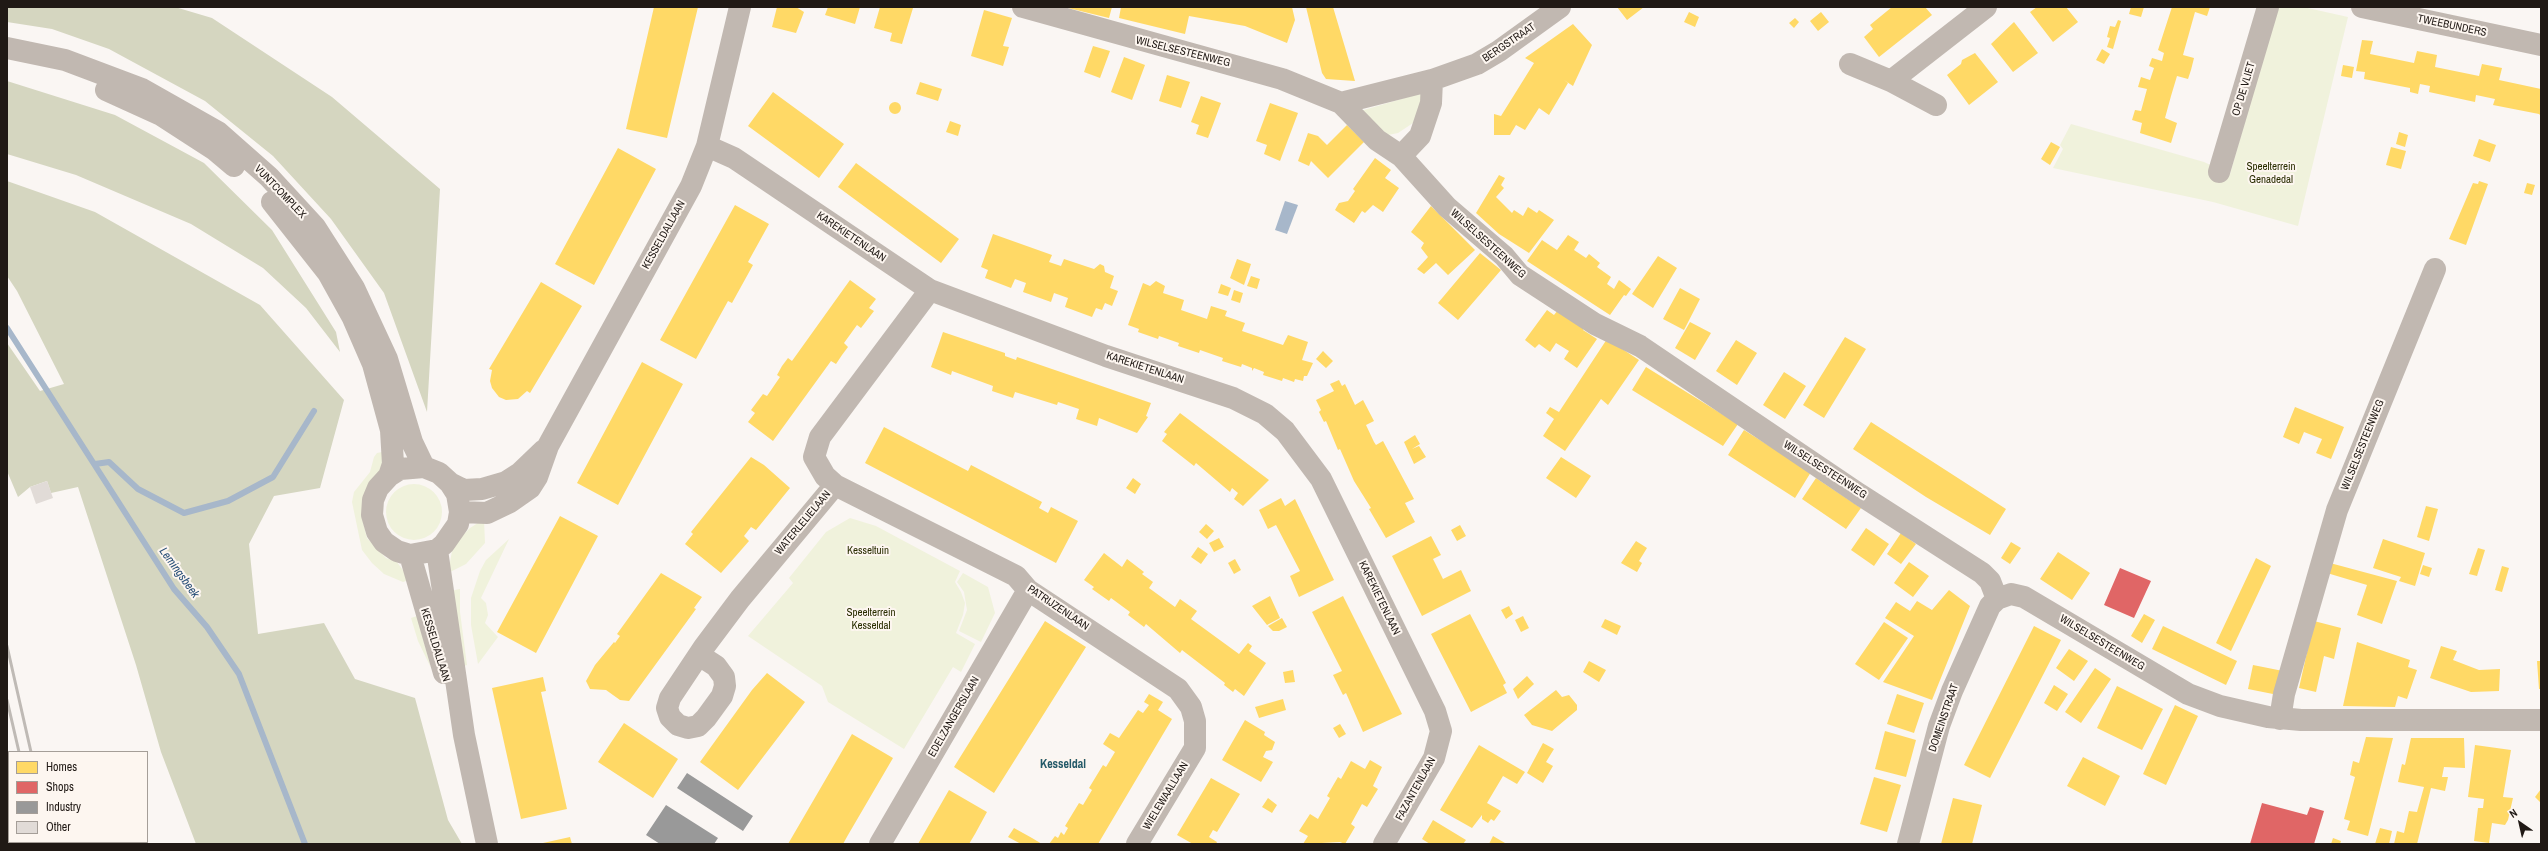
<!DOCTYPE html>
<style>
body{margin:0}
#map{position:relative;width:2548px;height:851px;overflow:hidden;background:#faf6f3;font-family:"Archivo Narrow",sans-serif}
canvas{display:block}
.frame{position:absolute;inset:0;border:8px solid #201915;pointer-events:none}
.legend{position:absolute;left:8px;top:751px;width:140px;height:92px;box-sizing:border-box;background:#fdf6f0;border:1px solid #a59e98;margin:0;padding:5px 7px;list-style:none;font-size:12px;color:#201915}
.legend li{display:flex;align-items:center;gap:8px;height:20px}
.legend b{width:20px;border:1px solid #a59e98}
.north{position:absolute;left:2500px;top:803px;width:40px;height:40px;-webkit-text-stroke:3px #fdf6f0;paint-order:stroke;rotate:326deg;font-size:11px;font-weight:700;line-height:16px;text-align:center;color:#201915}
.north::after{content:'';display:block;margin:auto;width:14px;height:18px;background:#201915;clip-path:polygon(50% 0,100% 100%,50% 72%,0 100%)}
</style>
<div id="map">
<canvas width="2548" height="851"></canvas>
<div class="frame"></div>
<ul class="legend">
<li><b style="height:11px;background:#ffd966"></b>Homes</li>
<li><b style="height:11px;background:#e06666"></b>Shops</li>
<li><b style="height:11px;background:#999"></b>Industry</li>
<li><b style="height:11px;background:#e1dbd7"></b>Other</li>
</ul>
<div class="north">N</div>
</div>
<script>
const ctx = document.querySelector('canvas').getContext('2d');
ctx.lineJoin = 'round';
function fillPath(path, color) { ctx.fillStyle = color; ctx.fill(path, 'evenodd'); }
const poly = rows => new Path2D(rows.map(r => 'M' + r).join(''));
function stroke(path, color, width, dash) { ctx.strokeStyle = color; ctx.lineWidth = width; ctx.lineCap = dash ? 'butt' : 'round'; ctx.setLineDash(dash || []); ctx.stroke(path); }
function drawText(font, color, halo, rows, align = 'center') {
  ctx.font = font + ' "Archivo Narrow",sans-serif'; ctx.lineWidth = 4; ctx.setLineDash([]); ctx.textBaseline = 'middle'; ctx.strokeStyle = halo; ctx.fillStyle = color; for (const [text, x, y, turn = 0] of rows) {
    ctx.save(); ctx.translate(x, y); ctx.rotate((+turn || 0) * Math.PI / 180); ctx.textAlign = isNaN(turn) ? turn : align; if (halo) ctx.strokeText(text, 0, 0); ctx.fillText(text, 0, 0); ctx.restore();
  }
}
fillPath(poly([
 [2281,7,2303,7,2348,17,2298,226,2213,202,2053,168,2063,149,2060,145,2071,124,2204,162,2230,174,2277,9],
 [1425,92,1413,123,1398,133,1388,135,1357,112],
 [382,452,382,466,362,518,367,538,386,558,397,562,402,569,406,575,406,581,403,582,384,574,372,563,362,550,352,502,354,492,370,472,374,457,377,453],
 '386 512a28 28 0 1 1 56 0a28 28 0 1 1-56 0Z',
 [850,518,876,526,960,571,955,582,961,592,965,603,963,615,956,633,975,644,961,672,953,667,904,749,828,702,822,686,748,636,793,583,789,578,826,532],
 [484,519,485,543,466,564,448,573,452,551,458,540,470,528],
 [509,539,481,598,486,603,488,615,485,623,498,637,478,664,471,625,471,598,480,571,486,560],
 [963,573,988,587,995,613,981,642,959,631,967,610,964,592,957,582],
 [460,589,460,612,467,665,464,666,450,591],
 [417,616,431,668,418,641,411,618]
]), '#f0f2dc');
fillPath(poly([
 [7,7,175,7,212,18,332,97,440,189,427,412,384,293,331,219,273,156,205,101,109,49,52,29,7,22],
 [7,81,115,115,204,163,272,230,336,332,340,352,306,308,263,268,191,224,76,175,7,154],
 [7,181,95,212,260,305,344,400,320,488,274,496,249,544,258,634,324,623,355,679,415,698,448,820,462,844,196,844,161,752,136,665,78,487,51,493,47,481,30,487,18,497,7,471,7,343,40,391,64,384,17,291,7,276]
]), '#d5d6c0');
fillPath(poly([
 [1285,201,1298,205,1287,234,1275,230]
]), '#a7b7ca');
fillPath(poly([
 [654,7,698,7,667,138,626,129],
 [777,7,796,7,804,12,796,33,772,27],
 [828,7,860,7,855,24,825,15],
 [880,7,913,8,902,44,890,41,892,33,874,28],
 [1064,7,1112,7,1109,18],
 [1121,7,1292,7,1295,20,1287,43,1245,26,1189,16,1185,34,1119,18],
 [1306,7,1333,7,1355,81,1326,79,1322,73],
 [1617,7,1644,7,1627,20],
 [1892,7,1925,7,1932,15,1879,57,1864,37,1873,29,1870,25],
 [2037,7,2066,7,2078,22,2053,42,2030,12],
 [2131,7,2144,7,2141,17,2129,14],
 [2172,7,2210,7,2207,16,2195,12,2183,55,2194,58,2191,70,2188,79,2177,76,2171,96,2165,118,2177,123,2171,143,2140,133,2142,123,2132,120,2135,110,2141,111,2147,89,2138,87,2141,77,2150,80,2154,68,2149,66,2152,58,2162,61,2164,53,2158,50],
 [984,10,1012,18,1003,46,1009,47,1003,66,971,56],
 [1689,12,1699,17,1695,27,1684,22],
 [1821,12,1829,22,1818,31,1810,21],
 [1795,18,1799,22,1794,28,1789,23],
 [2118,20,2121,21,2113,49,2107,47,2110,38,2107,37,2110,26,2115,27],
 [2014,22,2038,53,2013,72,1991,44],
 [1573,24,1592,45,1573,86,1564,80,1568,83,1549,115,1539,108,1525,130,1516,125,1510,135,1494,135,1494,114,1501,116,1534,63,1525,58],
 [2362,40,2373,41,2370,54,2414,63,2417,51,2437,55,2435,67,2479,76,2482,64,2502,68,2499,80,2541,89,2541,116,2539,114,2493,105,2495,99,2476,95,2475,102,2429,92,2430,86,2420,84,2418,94,2410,92,2410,88,2364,79,2365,72,2356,71],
 [1093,46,1110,51,1100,78,1084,72],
 [2102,49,2110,54,2104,64,2096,60],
 [1975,53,1998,82,1969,105,1947,75,1961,64,1962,60],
 [1124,57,1145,65,1132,100,1111,92],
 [2343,65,2354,67,2352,78,2341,76],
 [1167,75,1190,82,1181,108,1159,101],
 [920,82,942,89,938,101,916,94],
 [773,92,844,144,819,178,748,126],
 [1201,96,1221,103,1208,138,1196,134,1199,125,1191,122],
 '889 108a6 6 0 1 1 12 0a6 6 0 1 1-12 0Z',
 [1270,103,1298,113,1280,161,1264,154,1267,145,1256,141],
 [950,121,961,125,958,136,946,132],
 [1347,125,1364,142,1328,178,1311,161,1309,166,1298,161,1308,133,1318,136,1327,145],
 [2399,132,2408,135,2405,147,2396,144],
 [2479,139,2496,145,2490,162,2473,156],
 [2051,142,2060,147,2050,165,2041,159],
 [2391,147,2406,151,2401,169,2386,165],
 [618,148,656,169,594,285,555,264],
 [1375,158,1391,170,1385,178,1399,188,1383,212,1373,205,1365,213,1362,211,1354,223,1335,210,1339,203,1348,201,1355,191,1353,189],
 [856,163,959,239,941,263,838,187],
 [1499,175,1505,178,1501,185,1504,188,1496,197,1512,213,1514,210,1523,216,1528,207,1537,213,1539,210,1554,220,1529,253,1499,234,1476,213],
 [2479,181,2488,184,2466,245,2449,239,2473,183,2478,184],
 [2527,183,2535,185,2532,195,2524,193],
 [735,205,769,224,748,262,753,265,732,303,728,301,696,359,660,340],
 [1431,206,1475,250,1448,275,1436,263,1424,274,1417,269,1428,257,1421,248,1424,243,1411,232],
 [993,234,1052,255,1049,262,1061,266,1064,259,1094,269,1100,264,1104,266,1105,272,1114,276,1110,288,1118,291,1112,306,1105,303,1102,310,1096,308,1092,317,1065,307,1068,298,1054,293,1051,302,1023,292,1026,283,1015,279,1011,288,985,278,988,270,981,267],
 [1568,235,1579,242,1574,250,1586,258,1589,254,1600,263,1597,267,1611,277,1607,284,1614,289,1619,280,1631,289,1626,296,1624,295,1610,315,1527,261,1542,240,1557,250],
 [1480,253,1501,270,1458,320,1438,303],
 [1658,256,1677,268,1653,308,1632,294],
 [1237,259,1251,264,1244,285,1230,278],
 [1251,276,1260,279,1257,289,1247,286],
 [850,280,876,299,869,308,874,311,861,328,857,325,844,343,848,347,842,355,836,364,831,361,773,441,748,422,755,413,751,410,763,394,767,396,780,377,777,375,782,366,788,358,792,361],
 [1156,281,1165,286,1163,293,1184,300,1181,310,1207,319,1211,306,1227,311,1225,316,1245,323,1242,331,1283,345,1288,335,1308,342,1302,360,1313,363,1307,376,1304,376,1303,381,1295,379,1294,382,1283,378,1282,381,1263,375,1264,372,1254,368,1252,371,1252,368,1242,364,1241,367,1222,361,1223,358,1200,350,1199,353,1178,346,1179,343,1159,336,1158,339,1138,332,1139,329,1128,325,1143,283,1150,286],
 [541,282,582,306,530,393,527,391,518,399,506,400,499,397,492,388,490,381,492,370,489,369],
 [1221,284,1231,288,1228,296,1218,293],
 [1680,288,1700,299,1684,330,1663,319],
 [1234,290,1243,293,1240,303,1231,300],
 [1547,310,1554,315,1558,310,1584,327,1583,330,1597,339,1577,368,1564,359,1569,351,1556,343,1550,352,1539,344,1535,348,1525,340],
 [1690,322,1711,333,1695,360,1675,348],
 [943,332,1005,353,1005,356,1016,360,1017,357,1151,403,1146,416,1148,417,1137,433,1099,418,1097,426,1076,419,1079,409,1058,402,1057,405,1015,392,1013,398,992,391,993,386,952,371,951,375,931,367],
 [1845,337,1866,349,1824,418,1803,405],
 [1607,339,1639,360,1608,405,1601,399,1565,451,1543,436,1554,419,1546,413,1550,407,1559,412],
 [1736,340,1757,353,1737,385,1716,371],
 [1323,351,1333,361,1326,368,1316,359],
 [642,362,683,384,618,505,577,483],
 [1646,367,1738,424,1723,446,1632,390],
 [1784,372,1806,386,1785,419,1763,405],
 [1339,380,1342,386,1345,384,1355,405,1363,400,1374,421,1366,425,1374,442,1376,445,1383,441,1414,499,1405,503,1415,522,1386,538,1369,509,1371,508,1354,481,1340,449,1338,450,1326,421,1324,422,1319,412,1321,410,1316,400,1334,391,1330,384],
 [2295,407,2344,427,2331,459,2316,453,2322,439,2304,432,2299,444,2283,437],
 [1180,413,1269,480,1243,506,1234,499,1238,493,1232,488,1230,492,1196,463,1194,466,1162,441,1167,434,1164,432],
 [1871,422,2006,509,1990,535,1926,497,1853,449],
 [884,427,968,471,971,465,1042,502,1039,508,1048,513,1051,507,1078,521,1056,563,865,463],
 [1744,430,1811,472,1795,498,1728,455],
 [1415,435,1420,444,1412,449,1419,446,1426,457,1414,464,1404,442],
 [751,457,764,465,790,488,756,530,751,527,744,536,749,541,721,573,685,544,693,534,691,532],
 [1561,457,1591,476,1576,498,1546,478],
 [1133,478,1141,484,1135,494,1126,488],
 [1816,478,1861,508,1846,529,1802,499],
 [1281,498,1285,506,1295,499,1334,580,1299,597,1290,576,1300,571,1276,525,1268,529,1259,510],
 [2426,506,2438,509,2429,541,2417,537],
 [560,516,598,536,536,653,497,632],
 [1206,524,1214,531,1207,539,1199,532],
 [1460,525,1466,536,1457,541,1451,530],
 [1866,528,1889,544,1874,566,1851,550],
 [1901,533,1916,544,1901,564,1887,554],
 [1431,536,1441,555,1433,559,1443,579,1461,570,1471,591,1422,616,1392,556],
 [1219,538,1224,547,1214,552,1209,543],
 [2383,539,2425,553,2415,586,2399,581,2401,577,2373,568],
 [1636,541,1647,548,1639,561,1642,563,1637,572,1621,563],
 [2011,542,2021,548,2010,564,2001,558],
 [1198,547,1208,554,1201,564,1191,557],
 [2478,548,2485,550,2477,576,2469,574],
 [2058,552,2090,573,2072,600,2040,579],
 [1104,553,1122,567,1127,559,1144,572,1142,574,1153,582,1149,588,1175,607,1180,599,1197,611,1191,619,1239,654,1248,643,1252,646,1249,651,1266,663,1244,696,1235,689,1233,692,1224,685,1225,683,1182,650,1180,653,1146,624,1144,627,1128,615,1130,612,1111,598,1109,601,1092,589,1094,587,1084,580],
 [2256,558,2271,566,2231,651,2216,643],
 [1235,559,1241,570,1234,574,1228,563],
 [1909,562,1929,576,1913,597,1894,583],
 [2330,563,2397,581,2382,624,2357,615,2367,585,2327,573],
 [2423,565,2432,568,2429,577,2420,574],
 [2502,566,2509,568,2502,592,2495,590],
 [661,573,702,597,694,608,696,609,629,701,620,700,606,690,590,689,586,681,595,665,614,642,615,643,620,636,617,634],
 [1949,590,1970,606,1932,700,1883,682,1914,636,1885,618,1896,602,1910,611,1917,601,1932,610],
 [1270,596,1280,618,1267,625,1252,606],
 [1343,596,1402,714,1363,732,1346,693,1343,695,1333,675,1342,671,1312,612],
 [1509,606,1513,614,1506,619,1501,610],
 [1470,614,1506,683,1503,685,1507,693,1471,712,1431,634],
 [2144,614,2155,620,2142,643,2131,636],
 [1523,616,1529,628,1521,632,1515,620],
 [1282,618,1287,627,1279,631,1273,631,1268,626],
 [1605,619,1621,626,1617,635,1601,627],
 [1045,621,1086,647,994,793,954,767],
 [2314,621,2341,628,2334,659,2324,656,2316,692,2299,688],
 [1884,622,1908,638,1879,680,1855,664],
 [2034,626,2061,640,1990,778,1964,765],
 [2163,626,2237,661,2226,685,2152,649],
 [2357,642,2410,660,2408,667,2417,670,2407,699,2398,696,2395,707,2343,706],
 [2441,646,2457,651,2453,660,2479,670,2500,669,2499,691,2471,692,2430,678],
 [2069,649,2088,661,2074,681,2056,668],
 [1589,661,1606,670,1599,682,1583,672],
 [2537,661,2541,661,2541,689,2539,689],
 [2253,665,2283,671,2278,695,2248,689],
 [2095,668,2111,679,2081,723,2065,712],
 [1293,670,1295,682,1285,683,1283,672],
 [767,673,805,702,738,790,700,762,752,690],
 [1527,676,1534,684,1518,699,1513,689],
 [543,677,546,691,541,692,567,809,521,819,492,688],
 [2054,685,2068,694,2057,711,2044,703],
 [2117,686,2163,709,2142,750,2097,728],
 [1556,690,1562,697,1569,695,1577,705,1577,710,1552,731,1532,725,1524,715],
 [1149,694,1163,702,1158,710,1172,719,1098,844,1049,844,1055,836,1058,838,1061,832,1064,835,1068,828,1065,826,1079,803,1083,805,1092,790,1089,788,1103,765,1106,767,1115,752,1103,744,1110,733,1119,738,1138,710,1143,713,1149,705,1144,702],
 [1897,694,1924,703,1914,733,1887,724],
 [1283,699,1286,710,1259,718,1255,707],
 [2175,705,2198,716,2166,785,2143,774],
 [1245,720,1265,732,1264,735,1275,742,1272,750,1266,751,1263,757,1273,762,1261,782,1222,760],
 [624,723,678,759,653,798,598,762],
 [1340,724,1346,734,1339,738,1333,728],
 [1885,731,1916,740,1906,777,1875,769],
 [852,734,893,758,848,835,843,844,788,844],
 [2366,737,2393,738,2368,836,2347,830,2350,821,2344,819,2355,777,2350,775,2353,761,2359,763],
 [2411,738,2464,738,2465,768,2444,767,2442,777,2448,777,2445,791,2431,788,2417,844,2394,844,2397,831,2404,833,2409,811,2417,812,2424,787,2398,782,2402,764,2405,765],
 [1543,743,1554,749,1546,762,1553,766,1543,783,1527,773],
 [1479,745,1525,772,1517,784,1503,776,1487,803,1501,811,1494,821,1491,819,1488,823,1482,819,1482,815,1472,828,1440,810],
 [2475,745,2511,750,2503,797,2513,798,2508,820,2505,825,2492,823,2489,843,2474,841,2478,808,2483,808,2484,799,2468,797],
 [2083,757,2120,776,2105,806,2067,786],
 [1370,760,1382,767,1373,786,1378,789,1367,807,1362,804,1351,824,1355,827,1345,844,1340,842,1303,844,1308,836,1299,831,1310,814,1318,819,1319,817,1330,798,1327,796,1338,777,1341,779,1351,761,1365,769],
 [1874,777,1901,785,1887,832,1860,824],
 [1211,778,1240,794,1217,832,1213,830,1209,837,1217,842,1216,844,1193,844,1177,835],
 [2541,789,2541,803,2535,797],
 [949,790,987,812,975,834,969,844,918,844],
 [1268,798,1277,805,1272,813,1262,807],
 [1953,798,1982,805,1972,844,1941,844],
 [1433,820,1466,840,1463,844,1430,844,1422,839],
 [1014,828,1032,838,1042,844,1021,844,1008,837],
 [2380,828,2392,831,2389,844,2375,844],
 [1493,836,1505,843,1504,844,1489,844],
 [570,837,572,844,543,844,543,843],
 [2333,838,2341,841,2340,844,2331,844]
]), '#ffd966');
fillPath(poly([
 [2120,568,2151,581,2134,618,2104,605],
 [2262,803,2307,815,2310,807,2324,811,2314,844,2250,844]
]), '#e06666');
fillPath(poly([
 [687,773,753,816,743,831,677,788],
 [666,805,718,838,714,844,660,844,646,835]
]), '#999');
stroke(poly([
 [7,328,174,589,207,627,239,674,305,844],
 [95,464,109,462,138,489,184,513,228,501,273,477,314,411]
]), '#a7b7ca', 6);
fillPath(poly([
 [47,481,53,498,36,504,30,487]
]), '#e1dbd7');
stroke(poly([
 [1023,7,1282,79,1341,103,1377,140,1401,156,1447,207,1504,256,1520,275,1595,324,1640,346,1859,494,1982,573,1990,581,1997,599],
 [2362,7,2541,45],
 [7,48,65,60,142,89,218,132,269,177,315,227,354,288,387,359,412,442,424,467],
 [1850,64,1891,81,1936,105],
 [1891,81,1986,7],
 [106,90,161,115,215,150,234,166],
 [1341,103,1432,80,1477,64,1499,51,1560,7],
 [707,146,734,158,930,290,1106,356,1233,398,1265,414,1285,431,1321,479,1435,711,1441,731,1434,758,1384,844],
 [1401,156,1420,136,1431,103,1432,80],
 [2219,172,2268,7],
 [272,202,328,273,353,318,373,364,391,430,393,464,389,476],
 [450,483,457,494,460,512,458,524,444,544,437,550,410,555,397,551,384,542,377,532,372,515,373,500,378,488,389,476,400,469,424,467,439,473,450,483,464,490,482,489,506,482,520,473,544,450],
 [835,485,1016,576,1028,590,1178,689,1191,707,1195,721,1195,748,1137,844],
 [460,512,487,513,510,502,530,488,537,477,548,446,691,186,707,146,740,7],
 [437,550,464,735,487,844],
 [410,555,444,673],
 [699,655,716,666,724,677,725,686,722,696,706,718,698,726,688,728,678,725,670,717,667,708,670,698,704,647,740,599,835,485,825,476,814,457,820,437,930,290],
 [2280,719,2284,694,2337,510,2435,269],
 [880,844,1028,590],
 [1908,844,1939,726,1952,691,1990,606,1997,599,2011,594,2024,597,2188,694,2220,706,2268,717,2301,720,2541,720]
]), '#c1b8b1', 22);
stroke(poly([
 [7,646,31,752],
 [7,700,19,752],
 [36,842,37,844],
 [48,842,49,844]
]), '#bfbab5', 3);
drawText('11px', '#201915', '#fdf6f0', [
 ["TWEEBUNDERS",2452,26,12],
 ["BERGSTRAAT",1509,43,-34],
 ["WILSELSESTEENWEG",1183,52,14],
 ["OP DE VLIET",2244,89,-73],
 ["VUNTCOMPLEX",280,192,46],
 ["KESSELDALLAAN",664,235,-61],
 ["KAREKIETENLAAN",851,237,34],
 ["WILSELSESTEENWEG",1488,244,42],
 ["KAREKIETENLAAN",1145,368,18],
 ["WILSELSESTEENWEG",2363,445,-68],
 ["WILSELSESTEENWEG",1825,470,33],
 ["WATERLELIELAAN",803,523,-50],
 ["KAREKIETENLAAN",1379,598,64],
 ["PATRIJZENLAAN",1058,608,34],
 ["WILSELSESTEENWEG",2102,643,31],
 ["KESSELDALLAAN",435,645,73],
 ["EDELZANGERSLAAN",954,717,-60],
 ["DOMEINSTRAAT",1944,718,-71],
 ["FAZANTENLAAN",1416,789,-61],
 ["WIELEWAALLAAN",1166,796,-59]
]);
drawText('11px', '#292d00', '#fdf6f0', [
 ["Speelterrein",2271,167],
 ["Genadedal",2271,180],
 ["Kesseltuin",868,551],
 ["Speelterrein",871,613],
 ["Kesseldal",871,626]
]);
drawText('italic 12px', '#284f78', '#fdf6f0', [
 ["Lemingsbeek",179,573,54]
]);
drawText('bold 12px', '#255a68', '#fdf6f0', [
 ["Kesseldal",1063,765]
]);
</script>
